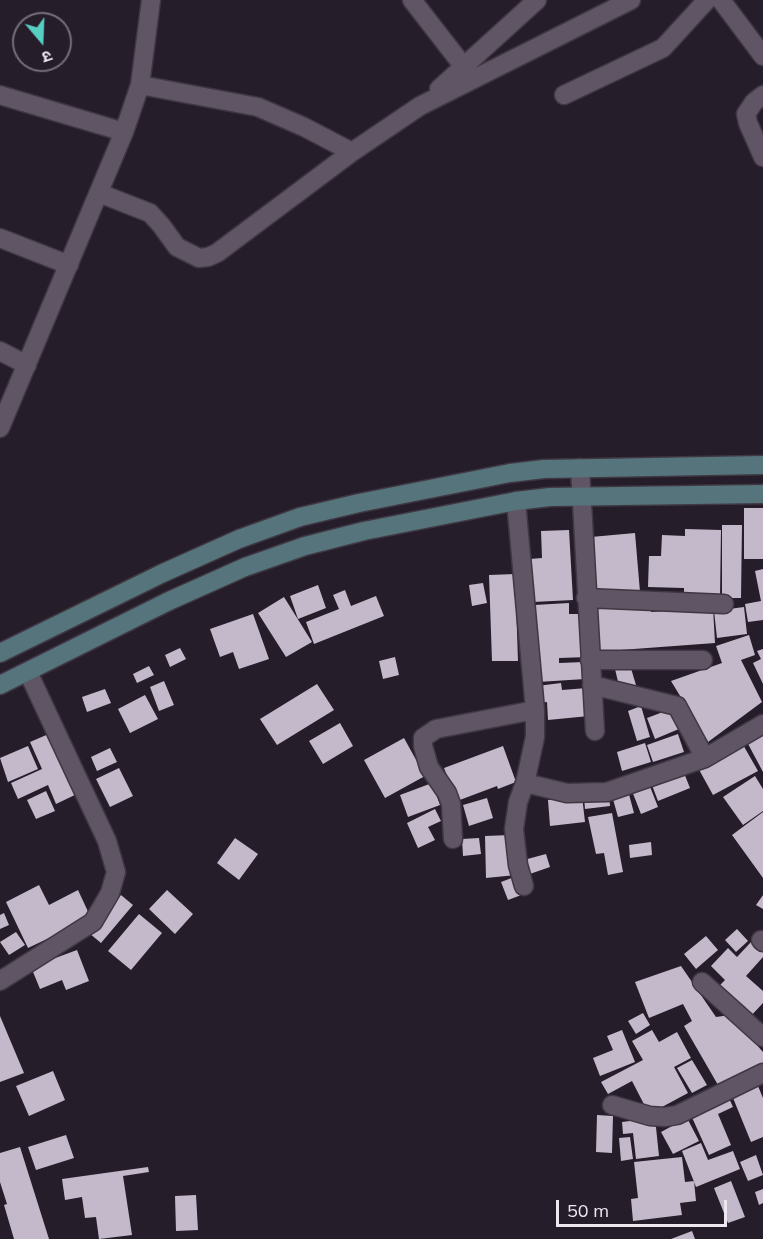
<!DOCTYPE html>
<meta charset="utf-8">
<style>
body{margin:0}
#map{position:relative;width:763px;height:1239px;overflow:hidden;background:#251d2a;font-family:Mulish,"Noto Sans Devanagari",sans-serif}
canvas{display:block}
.north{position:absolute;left:12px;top:12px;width:60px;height:60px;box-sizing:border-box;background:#251d2a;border:2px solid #756e79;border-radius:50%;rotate:161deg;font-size:16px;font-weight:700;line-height:24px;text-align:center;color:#ede7f0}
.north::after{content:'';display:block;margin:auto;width:21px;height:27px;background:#57cec2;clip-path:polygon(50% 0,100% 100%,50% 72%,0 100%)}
.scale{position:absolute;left:556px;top:1200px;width:171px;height:27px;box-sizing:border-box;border:3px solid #ede7f0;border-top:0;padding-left:8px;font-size:18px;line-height:21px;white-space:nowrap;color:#ede7f0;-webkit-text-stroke:4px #251d2a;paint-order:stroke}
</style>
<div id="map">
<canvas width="763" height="1239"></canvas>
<div class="north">उ</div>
<div class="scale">50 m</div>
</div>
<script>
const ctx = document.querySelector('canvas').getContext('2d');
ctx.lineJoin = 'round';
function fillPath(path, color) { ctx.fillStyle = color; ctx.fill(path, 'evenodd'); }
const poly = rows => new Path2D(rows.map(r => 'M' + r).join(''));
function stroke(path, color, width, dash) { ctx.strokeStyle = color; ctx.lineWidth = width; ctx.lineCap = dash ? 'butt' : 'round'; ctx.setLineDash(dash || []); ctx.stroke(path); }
fillPath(poly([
 [744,508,763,508,763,559,744,559],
 [722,525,742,525,741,598,722,598],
 [685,529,721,530,720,596,684,595,684,588,648,587,649,556,661,556,662,535,685,536],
 [569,530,573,600,533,602,530,559,542,558,541,531],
 [635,533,640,592,596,596,591,537],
 [763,569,763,620,748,622,745,604,761,601,755,571],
 [515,574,518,661,492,661,489,575],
 [483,583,487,603,472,606,469,585],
 [318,585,326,608,298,619,290,596],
 [345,590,351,606,376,596,384,616,314,644,306,622,339,609,333,595],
 [284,597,312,642,286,657,258,613],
 [569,603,569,614,587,614,589,657,559,658,559,663,584,662,585,679,538,682,534,605],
 [631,605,631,609,651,608,651,612,713,608,715,643,593,652,591,607],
 [744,607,747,634,717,638,714,611],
 [253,614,269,659,239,669,233,652,220,657,210,629],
 [749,635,755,655,741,660,762,702,708,742,671,681,722,663,716,646],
 [180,648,186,659,170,667,165,655],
 [763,649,763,684,753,663,761,659,757,651],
 [395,657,399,675,383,679,379,661],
 [630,665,636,685,620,690,615,669],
 [149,666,154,675,137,683,133,674],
 [164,681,174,705,159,711,150,687],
 [561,683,562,690,587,688,589,716,548,720,547,702,539,703,537,686],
 [317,684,334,710,277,745,260,719],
 [105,689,111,703,87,712,82,697],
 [145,695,158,719,130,733,118,709],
 [641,706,650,737,637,741,628,711],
 [671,709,679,729,655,739,647,718],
 [340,723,353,746,323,764,309,741],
 [51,733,79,793,56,804,48,785,18,799,11,783,42,769,30,742],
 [763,733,763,772,747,742],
 [678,734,684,752,653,762,647,745],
 [404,738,425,776,385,798,364,760],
 [645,743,651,762,622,771,617,752],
 [742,743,758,771,713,795,697,766],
 [28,746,38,769,8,782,0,758],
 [503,746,516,782,498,789,497,786,457,801,444,768],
 [110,748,117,762,97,771,91,757],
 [119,768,133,796,110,807,96,779],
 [682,768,690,788,658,801,650,780],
 [755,776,763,789,763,811,743,825,723,797],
 [647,779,658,807,641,814,630,786],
 [432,783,440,805,408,817,400,795],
 [627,787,634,813,618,817,611,792],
 [46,791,55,811,36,819,27,800],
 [609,793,610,806,585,809,584,797],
 [582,796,585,822,550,826,548,800],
 [487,798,493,818,469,826,463,805],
 [435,809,441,821,428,827,435,840,418,848,407,823],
 [763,812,763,878,732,835],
 [612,813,623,872,608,875,604,853,596,854,588,817],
 [511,835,516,875,486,878,485,836],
 [235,838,258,854,239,880,217,863],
 [479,838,481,854,463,856,462,839],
 [651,842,652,855,630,858,629,845],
 [546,854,550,867,524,876,520,861],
 [517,876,524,894,508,900,501,882],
 [39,885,49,905,78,890,91,918,28,948,6,902],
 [167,890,193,914,175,934,149,909],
 [121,895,133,905,101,943,89,933],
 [763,895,763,909,756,905],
 [4,913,9,925,0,929,0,915],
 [139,914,162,933,131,970,108,951],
 [737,929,748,941,736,952,725,940],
 [16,932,25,945,9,955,0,942],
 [706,936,718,950,696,969,684,954],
 [752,941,763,951,763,957,746,976,763,991,763,1003,749,1018,716,989,725,980,711,966,728,948,737,957],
 [77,950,89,981,66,990,62,980,40,989,31,967],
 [681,966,716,1017,730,1015,763,1052,763,1064,718,1085,684,1026,692,1021,683,1004,649,1018,635,982],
 [643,1013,650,1025,636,1034,628,1021],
 [0,1016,24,1073,0,1082],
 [622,1030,635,1062,600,1076,593,1058,613,1050,607,1036],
 [652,1030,659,1042,677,1032,691,1058,674,1067,688,1093,649,1114,632,1081,608,1094,601,1082,643,1060,632,1041],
 [692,1060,707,1085,692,1093,677,1068],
 [53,1071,65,1100,29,1116,16,1086],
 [758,1086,763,1098,763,1137,751,1142,731,1093],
 [728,1096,733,1107,718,1114,731,1145,709,1155,690,1113],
 [597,1115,613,1116,612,1153,596,1152],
 [655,1118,659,1156,636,1159,633,1133,623,1134,622,1122],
 [687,1118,699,1141,673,1154,661,1132],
 [66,1135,74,1158,36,1170,28,1147],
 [630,1137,633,1159,621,1161,619,1138],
 [701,1143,708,1160,733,1151,740,1169,696,1187,682,1151],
 [20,1147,49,1239,14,1239,4,1205,7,1204,0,1182,0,1153],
 [756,1155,763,1175,748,1181,740,1162],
 [682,1157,685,1182,694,1181,696,1201,680,1203,682,1215,633,1221,631,1199,638,1198,634,1162],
 [148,1167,149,1172,123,1176,132,1235,99,1239,96,1217,85,1218,82,1197,65,1200,62,1179],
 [731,1181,745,1217,728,1223,714,1188],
 [763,1189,763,1203,759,1205,755,1192],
 [196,1195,198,1230,176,1231,175,1196],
 [692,1231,695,1239,671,1239]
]), '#c4b9ca');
const street = poly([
 [412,0,464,67],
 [721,0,763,56],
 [140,85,258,107,304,127,352,152],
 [439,89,537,0],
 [0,95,124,132],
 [564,95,663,48,707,0],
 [763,95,754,102,746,114,748,123,763,157],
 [99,193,150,213,161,225,177,247,199,258,208,257,217,253,352,152,420,106,631,0],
 [0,238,69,265],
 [0,351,27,365],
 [0,428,124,132,140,85,151,0],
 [580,468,595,731],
 [586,598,724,604],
 [590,660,703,660],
 [592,685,677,706,705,758],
 [525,783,567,793,607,792,705,758,763,724],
 [453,839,451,804,447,793,429,767,423,746,423,738,436,729,535,710,516,501],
 [524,886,518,865,514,829,518,802,525,783,535,737,535,710],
 [761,940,763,942],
 [0,981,93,922,110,893,116,872,107,841,28,672],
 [702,982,763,1037],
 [612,1105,650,1116,665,1117,677,1115,763,1073]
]);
const secondary = poly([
 [0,653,163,573,239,539,300,517,359,503,510,473,544,469,763,465],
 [0,685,169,601,245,567,305,546,364,531,516,501,550,497,763,494]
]);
stroke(street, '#3f3843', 21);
stroke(secondary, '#3f3843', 21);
stroke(street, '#5f5565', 18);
stroke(secondary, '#55747c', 18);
</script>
